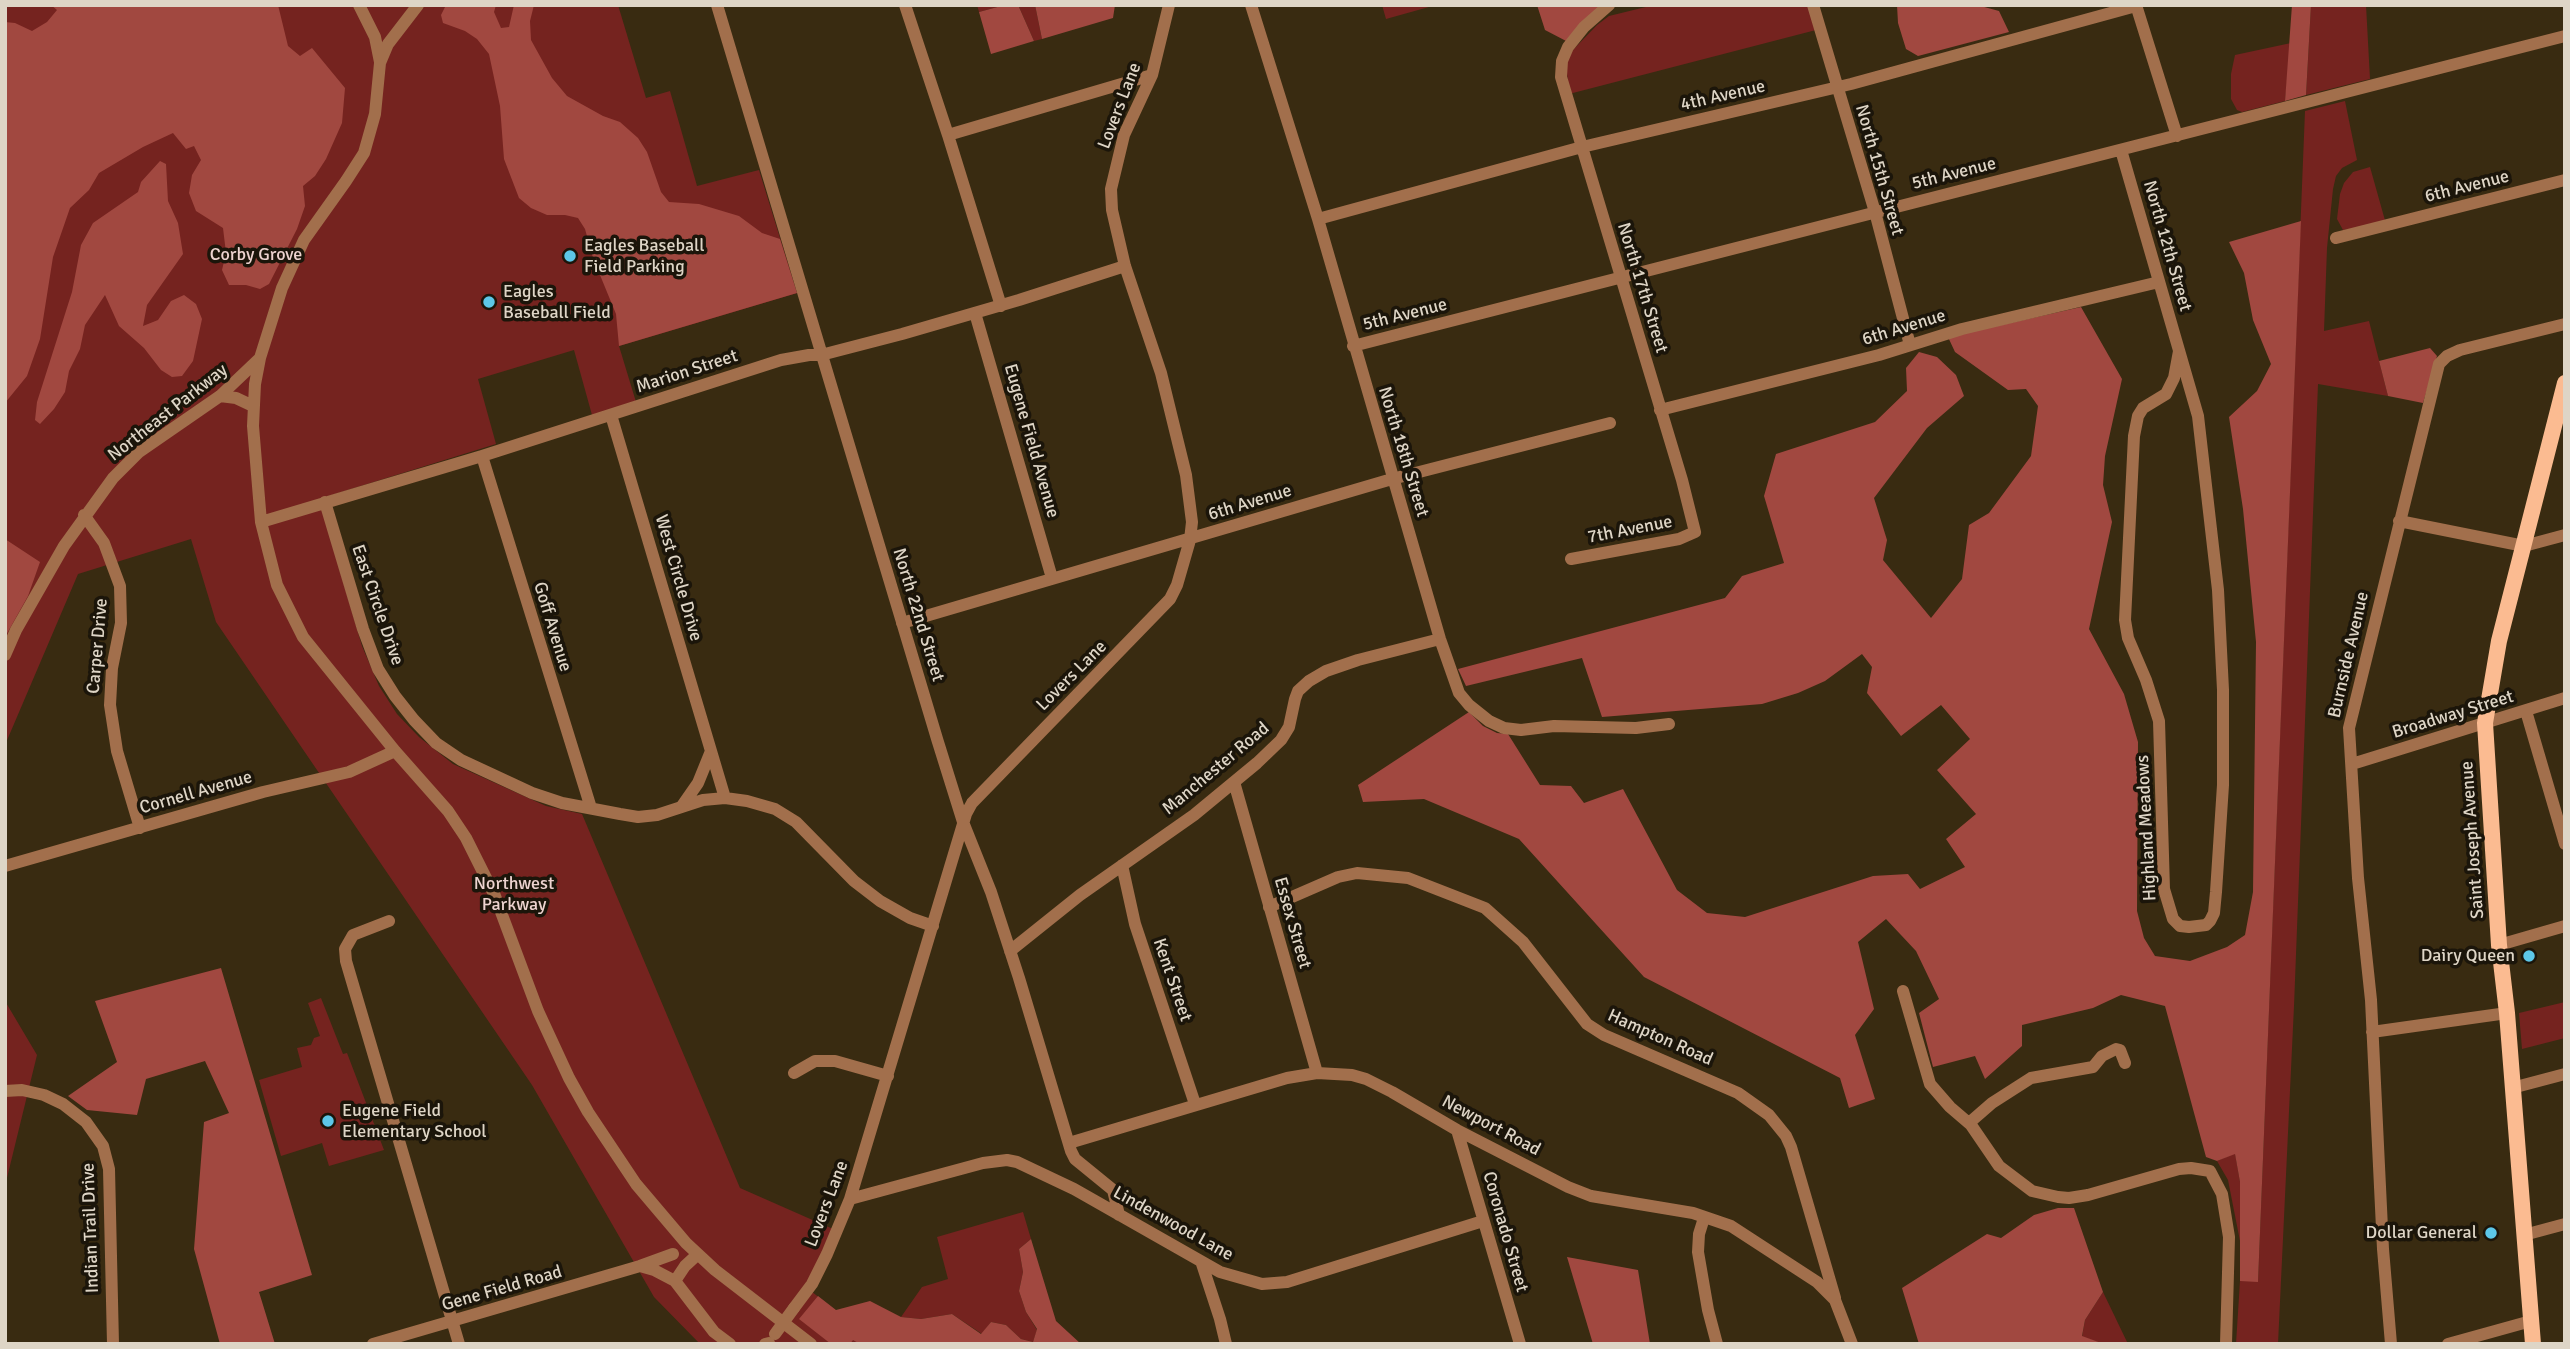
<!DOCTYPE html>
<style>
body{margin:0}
#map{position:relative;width:2570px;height:1349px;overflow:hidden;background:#392b11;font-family:Signika,sans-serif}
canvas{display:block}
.frame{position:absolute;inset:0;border:7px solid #ded5c6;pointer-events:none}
</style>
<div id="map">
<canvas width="2570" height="1349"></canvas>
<div class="frame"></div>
</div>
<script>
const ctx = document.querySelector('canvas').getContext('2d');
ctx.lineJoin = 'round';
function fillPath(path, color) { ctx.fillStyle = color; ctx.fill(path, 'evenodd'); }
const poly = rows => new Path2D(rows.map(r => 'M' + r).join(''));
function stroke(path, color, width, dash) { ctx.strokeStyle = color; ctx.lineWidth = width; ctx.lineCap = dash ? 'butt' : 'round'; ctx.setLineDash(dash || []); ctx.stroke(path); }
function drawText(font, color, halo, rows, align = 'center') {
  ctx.font = font + ' Signika,sans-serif'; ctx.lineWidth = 7; ctx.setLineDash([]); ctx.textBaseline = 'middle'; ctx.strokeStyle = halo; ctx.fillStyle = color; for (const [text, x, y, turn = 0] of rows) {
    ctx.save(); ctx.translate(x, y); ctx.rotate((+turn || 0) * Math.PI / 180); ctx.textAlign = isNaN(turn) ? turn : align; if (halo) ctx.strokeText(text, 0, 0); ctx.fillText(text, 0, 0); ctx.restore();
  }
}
fillPath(poly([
 [5,5,618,5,646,98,670,91,697,186,759,170,797,293,619,346,636,402,592,415,574,350,478,379,496,444,319,499,362,646,379,686,397,714,419,737,453,764,546,806,582,814,740,1188,833,1229,806,1287,836,1311,922,1344,700,1344,654,1297,532,1085,216,622,191,539,78,574,5,745],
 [977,5,1035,5,1042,39,1034,41,1019,7,1001,6,979,12],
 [1382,5,1436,5,1386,19],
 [1654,5,1809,5,1816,30,1569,94,1566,63,1571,52,1597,25,1609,16],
 [2311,5,2366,5,2370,79,2306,95],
 [2291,43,2285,101,2242,112,2237,110,2231,99,2231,74,2235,55],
 [2345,101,2357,160,2342,168,2336,176,2333,189,2327,248,2324,331,2369,321,2388,396,2318,384,2294,1006,2278,1344,2236,1344,2240,1281,2258,1281,2305,111],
 [2370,167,2386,224,2343,230,2337,219,2340,194,2344,183,2353,172],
 [321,998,343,1054,347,1053,384,1150,329,1166,322,1143,281,1156,259,1080,302,1067,297,1048,311,1045,314,1038,320,1036,308,1003],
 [5,1001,37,1055,5,1186],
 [2565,1002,2565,1038,2522,1049,2519,1013],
 [2235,1153,2240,1182,2240,1241,2228,1180,2217,1161],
 [1023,1212,1031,1239,1019,1249,1023,1272,1019,1291,1026,1312,1037,1330,1033,1342,1021,1339,1006,1325,991,1322,982,1334,952,1314,921,1319,901,1317,922,1287,948,1279,937,1237],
 [2103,1292,2128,1344,2104,1344,2082,1337,2085,1320]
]), '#75231f');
fillPath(poly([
 [51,5,278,5,288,46,300,56,312,48,345,88,342,123,326,159,315,176,303,186,305,206,297,229,269,284,260,289,246,285,229,285,222,270,226,253,223,228,196,211,189,193,192,175,201,160,194,146,186,149,173,133,143,147,99,173,89,190,70,208,53,257,40,339,27,376,5,403,5,22,15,23,32,31,47,22,57,10],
 [446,5,496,5,494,12,501,28,509,27,514,5,534,5,530,21,531,40,552,78,567,96,603,116,620,122,638,138,647,152,661,192,669,202,699,204,739,216,762,233,780,239,797,293,619,346,616,314,593,258,585,229,578,218,565,215,547,215,531,208,519,198,504,159,500,106,489,54,477,39,465,31,443,23,441,15],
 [1035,5,1115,5,1113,18,1042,39],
 [1537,5,1602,5,1568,42,1545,30],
 [1897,5,1977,5,1999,11,2009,32,1918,56,1906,49,1898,23],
 [2292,5,2311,5,2306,95,2285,101],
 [1001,6,1019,7,1034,41,991,54,979,12],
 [160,161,166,164,168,201,178,223,183,254,147,305,143,326,158,320,171,301,184,295,196,304,202,319,193,361,182,376,172,377,161,370,144,348,119,326,105,295,85,325,80,349,69,371,65,392,54,409,40,424,35,420,37,402,72,292,81,245,93,223,138,192,141,182],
 [2301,221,2258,1282,2240,1281,2240,1182,2235,1154,2217,1161,2206,1157,2165,1006,2121,995,2093,1008,2022,1025,2022,1046,1985,1079,1975,1056,1933,1067,1919,1013,1939,999,1916,951,1886,919,1858,942,1874,1009,1855,1035,1875,1099,1849,1108,1840,1078,1644,977,1519,839,1424,799,1363,802,1358,785,1469,712,1483,726,1497,733,1508,734,1540,785,1571,786,1584,803,1623,789,1677,890,1707,913,1745,917,1873,876,1908,874,1920,889,1965,867,1946,839,1976,814,1937,770,1970,739,1941,705,1901,736,1867,693,1872,667,1862,654,1825,681,1798,693,1762,704,1602,717,1582,658,1466,686,1458,669,1725,598,1742,576,1784,563,1764,496,1776,454,1875,422,1907,391,1906,368,1919,352,1937,357,1956,375,1964,396,1927,428,1874,498,1887,540,1883,560,1931,618,1962,579,1969,525,1989,513,2031,456,2038,406,2026,389,2008,390,1955,352,1948,337,2081,307,2122,379,2105,456,2103,485,2112,522,2089,629,2124,694,2138,742,2137,911,2144,938,2155,956,2190,961,2227,947,2245,935,2253,892,2256,642,2243,509,2229,417,2257,391,2271,364,2253,320,2244,273,2229,242],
 [2430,348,2437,356,2423,403,2388,396,2379,361],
 [5,539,40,562,28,596,5,637],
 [221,968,312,1275,259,1292,275,1344,220,1344,194,1249,204,1122,229,1113,205,1061,146,1079,137,1115,87,1110,68,1096,117,1062,95,1001],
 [2058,1208,2074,1208,2103,1292,2085,1320,2082,1336,2104,1344,1919,1344,1902,1288,1987,1234,2001,1238,2034,1215],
 [1031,1239,1056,1321,1081,1344,860,1344,853,1340,850,1344,831,1344,799,1319,818,1296,836,1310,870,1301,901,1317,921,1319,952,1314,981,1334,991,1322,1006,1325,1021,1339,1033,1342,1037,1329,1026,1312,1019,1291,1023,1272,1019,1249],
 [1567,1257,1638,1270,1650,1344,1593,1344]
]), '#a14840');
stroke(poly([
 [359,5,375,37,380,62],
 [717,5,938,742,963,822,991,892,1019,978,1071,1151,1075,1159,1113,1190,1119,1215],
 [905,5,948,135,1152,75],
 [1251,5,1318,219,1440,639,1459,693,1469,705,1489,721,1504,728,1521,730,1554,726,1636,728,1669,724],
 [1813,5,1875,212,1910,345],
 [2136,5,2177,136],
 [948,135,1001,306],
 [2121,150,2198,416,2218,590,2223,690,2223,785,2216,892,2214,913,2210,921,2206,925,2189,927,2180,926,2173,919,2164,889,2159,721,2146,680,2128,638,2125,620,2134,436,2138,416,2143,408,2166,394,2174,378,2179,351],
 [1318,219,1582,147,1851,84,2136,6],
 [2336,238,2565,180],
 [975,313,1052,578],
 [1353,346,2565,36],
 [260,358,255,384,253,426,261,522,277,585,303,637,395,751,448,811,466,838,495,896,538,1011,569,1078,588,1112,636,1184,686,1243,715,1270,811,1344],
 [220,396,236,398,253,406],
 [1660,410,1879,355,1962,329,2159,282],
 [611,415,725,798],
 [482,456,591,808],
 [325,502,363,629,378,669,395,696,414,720,436,743,461,760,532,793,562,803,620,814,638,817,657,815,703,800,725,798,747,801,775,809,796,822,854,881,880,901,910,918,933,926],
 [84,515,104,543,120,586,121,623,112,668,110,705,117,751,140,828],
 [2399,521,2524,546,2565,535],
 [261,522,482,456,781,360,809,355,821,355,902,334,1019,300,1125,266],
 [1571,559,1679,539,1695,532,1682,480,1561,77,1562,61,1568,47,1584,27,1609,5],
 [902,623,1392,479,1610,423],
 [5,655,16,630,64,546,113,478,139,452,220,396,260,358,282,288,304,240,346,181,364,153,375,114,380,63,388,44,418,5],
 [2526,711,2565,844],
 [2352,764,2565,698],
 [1234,782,1317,1073],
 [682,806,698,783,711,751],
 [1122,865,1135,924,1195,1104],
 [5,866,263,792,349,772,395,751],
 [1269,907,1338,877,1357,873,1408,878,1485,908,1523,942,1587,1024,1604,1035,1738,1093,1769,1115,1786,1136,1791,1147,1835,1298],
 [389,921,353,935,345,949,346,961,459,1344],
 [2499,945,2565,926],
 [1010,951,1080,895,1194,815,1257,763,1281,740,1289,727,1295,699,1298,691,1309,681,1326,671,1358,660,1440,639],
 [1903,991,1930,1084,1950,1107,1971,1125,1999,1166,2032,1191,2058,1197,2069,1198,2088,1195,2179,1169,2191,1168,2210,1171,2222,1194,2229,1237,2226,1344],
 [2372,1032,2507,1013],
 [794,1073,815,1061,835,1061,888,1076],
 [2512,1088,2565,1074],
 [5,1091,22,1090,44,1095,63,1104,86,1122,103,1146,109,1169,113,1344],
 [1969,1123,1992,1103,2031,1078,2093,1067,2102,1056,2116,1049,2120,1050,2125,1063],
 [1457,1130,1520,1344],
 [1069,1143,1287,1078,1317,1073,1352,1075,1366,1079,1392,1092,1457,1130,1568,1187,1591,1196,1693,1213,1731,1226,1817,1282,1835,1300,1852,1344],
 [850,1199,983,1163,1007,1160,1017,1162,1074,1189,1220,1272,1262,1284,1287,1282,1483,1221],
 [1704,1218,1699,1234,1698,1252,1708,1310,1717,1344],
 [2524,1235,2565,1224],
 [1201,1261,1220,1319,1226,1344],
 [640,1266,654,1270,675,1281,714,1332,730,1344],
 [675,1281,685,1266,698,1254],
 [794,1308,812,1284,827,1254,850,1199,966,814,972,803,1170,599,1177,585,1190,540,1192,522,1186,475,1161,373,1125,266,1112,210,1111,189,1124,135,1152,75,1169,5],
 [373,1344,640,1266,673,1254],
 [765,1344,769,1343],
 [2391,1344,2383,1249,2371,1000,2358,878,2349,728,2439,364,2447,356,2460,350,2565,324],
 [2448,1344,2531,1321]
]), '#a26f4c', 12);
stroke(poly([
 [2533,1344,2507,1013,2499,945,2485,723,2499,641,2565,383]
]), '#fbbb91', 16);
stroke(poly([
 [775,1334,794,1308]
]), '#a26f4c', 12);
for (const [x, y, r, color] of [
 [570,256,7,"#5dc7e8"],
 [489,302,7,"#5dc7e8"],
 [2529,956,7,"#5dc7e8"],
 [328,1121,7,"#5dc7e8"],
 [2491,1233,7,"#5dc7e8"]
]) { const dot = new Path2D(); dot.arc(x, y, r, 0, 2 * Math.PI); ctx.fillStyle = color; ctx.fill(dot); stroke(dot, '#1b150a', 2.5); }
drawText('18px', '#ded5c6', '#1b150a', [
 ["4th Avenue",1723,96,-13],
 ["Lovers Lane",1120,106,-69],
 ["North 15th Street",1879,170,74],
 ["5th Avenue",1954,174,-14],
 ["6th Avenue",2467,187,-14],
 ["North 12th Street",2167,246,74],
 ["North 17th Street",1642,288,73],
 ["5th Avenue",1405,315,-14],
 ["6th Avenue",1904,328,-17],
 ["Marion Street",687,372,-18],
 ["Northeast Parkway",168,413,-38],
 ["Eugene Field Avenue",1031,441,74],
 ["North 18th Street",1403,452,73],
 ["6th Avenue",1250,503,-17],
 ["7th Avenue",1630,530,-11],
 ["West Circle Drive",678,578,74],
 ["East Circle Drive",377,605,71],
 ["North 22nd Street",918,615,73],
 ["Goff Avenue",552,627,73],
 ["Carper Drive",98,646,-85],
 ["Burnside Avenue",2349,655,-77],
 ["Lovers Lane",1072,676,-45],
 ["Broadway Street",2453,715,-17],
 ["Manchester Road",1216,769,-40],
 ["Cornell Avenue",196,793,-16],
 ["Highland Meadows",2147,828,-93],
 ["Saint Joseph Avenue",2473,840,-94],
 ["Essex Street",1292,923,74],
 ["Kent Street",1172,980,71],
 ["Hampton Road",1660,1038,24],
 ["Newport Road",1491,1126,28],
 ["Lovers Lane",827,1204,-69],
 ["Lindenwood Lane",1173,1224,29],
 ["Indian Trail Drive",91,1228,-92],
 ["Coronado Street",1505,1232,74],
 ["Gene Field Road",502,1289,-16]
]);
drawText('18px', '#ded5c6', '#1b150a', [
 ["Eagles Baseball",584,246],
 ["Field Parking",584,267],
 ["Eagles",503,292],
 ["Baseball Field",503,313],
 ["Dairy Queen",2515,956,"right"],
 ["Eugene Field",342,1111],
 ["Elementary School",342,1132],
 ["Dollar General",2477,1233,"right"]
], 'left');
drawText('18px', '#edd3cf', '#1b150a', [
 ["Corby Grove",256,255],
 ["Northwest",514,884],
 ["Parkway",514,905]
]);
</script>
